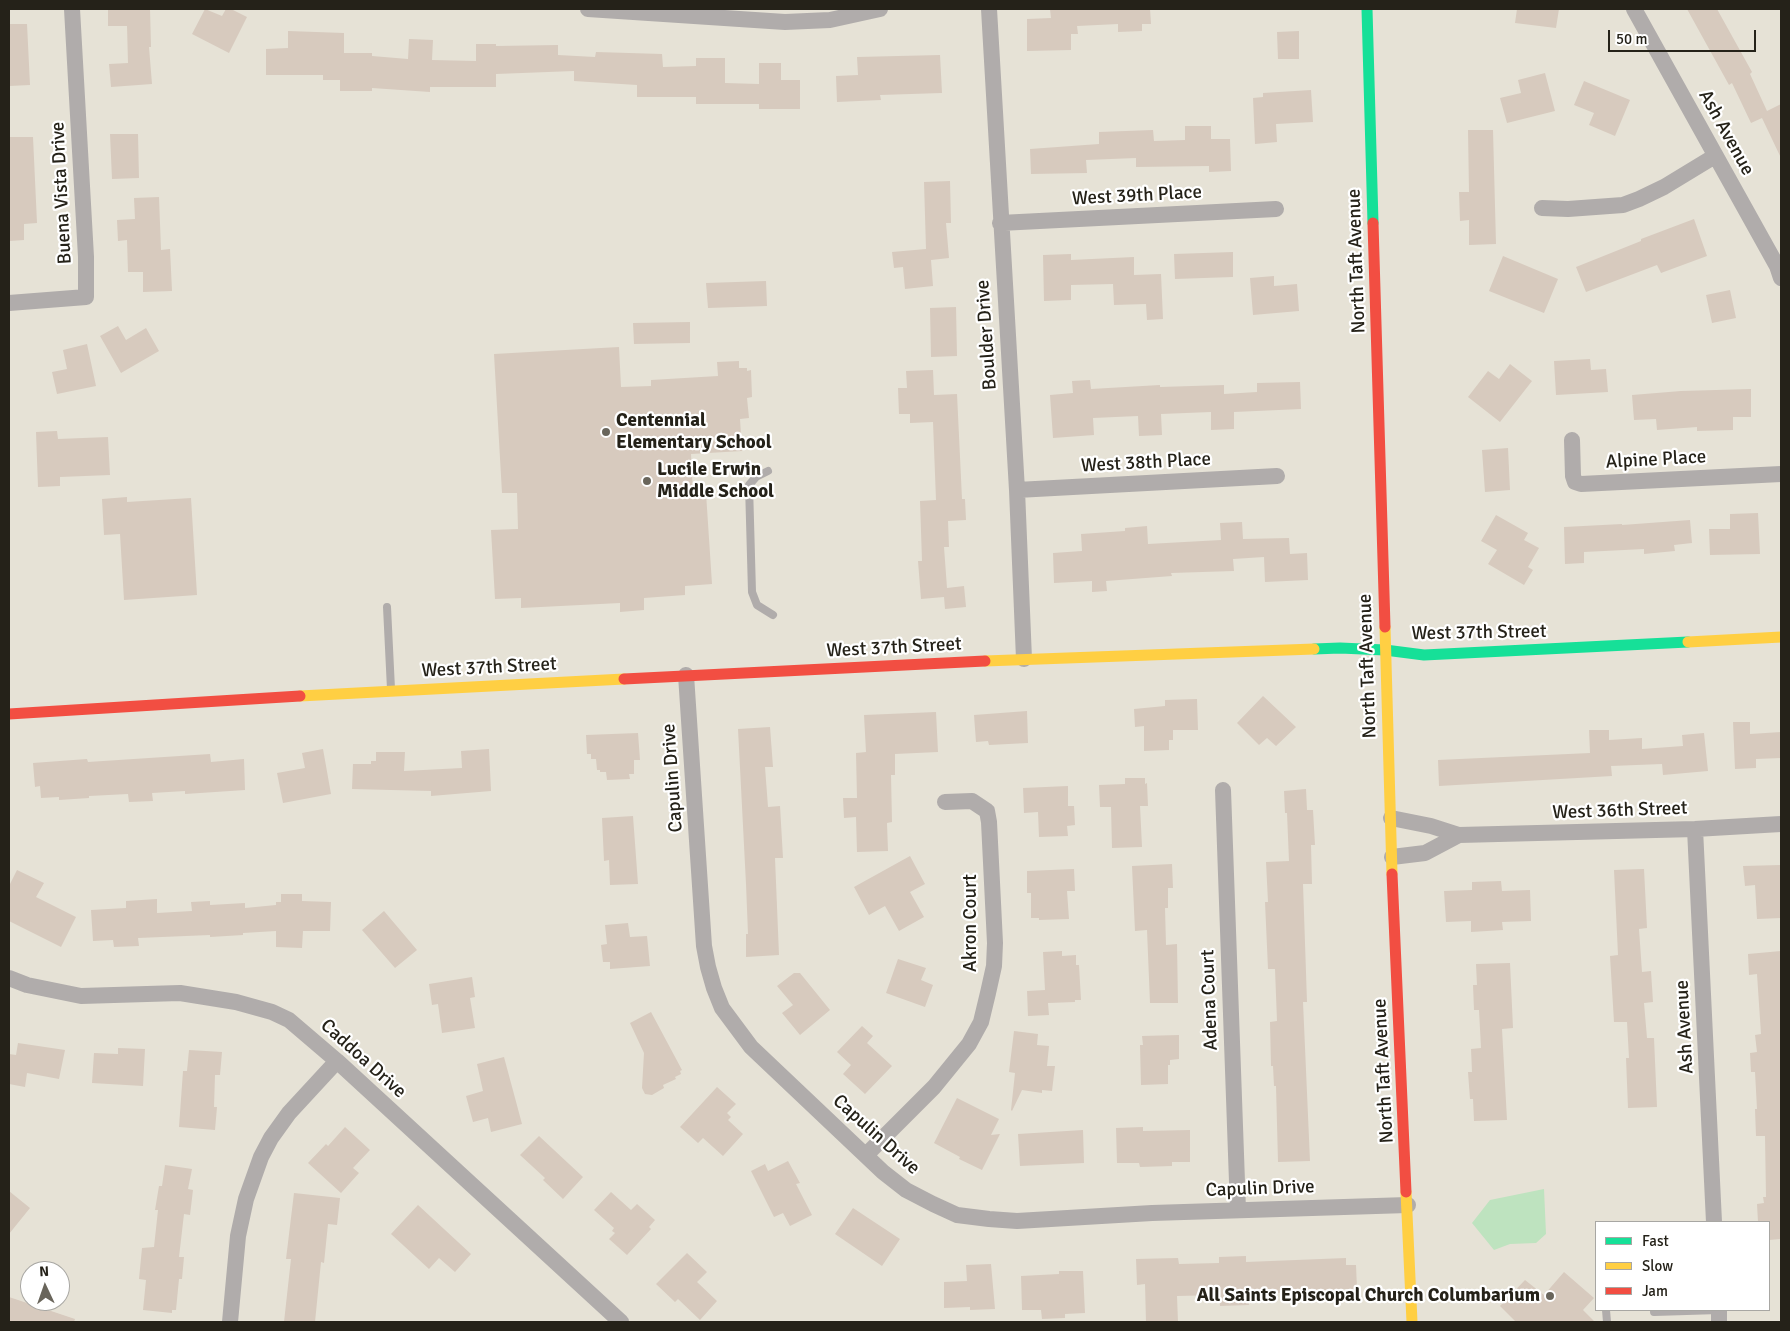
<!DOCTYPE html>
<style>
body{margin:0}
#map{position:relative;width:1790px;height:1331px;overflow:hidden;background:#e6e2d6;font-family:Signika,sans-serif}
canvas{display:block}
.frame{position:absolute;inset:0;border:10px solid #252219;pointer-events:none}
.legend{position:absolute;left:1595px;top:1221px;width:175px;height:90px;box-sizing:border-box;background:#fff;border:1px solid #a8a7a3;margin:0;padding:6px 9px;list-style:none;font-size:15px;color:#252219}
.legend li{display:flex;align-items:center;gap:10px;height:25px}
.legend b{width:25px;border:1px solid #a8a7a3}
.north{position:absolute;left:20px;top:1261px;width:50px;height:50px;box-sizing:border-box;background:#fff;border:1px solid #a8a7a3;border-radius:50%;rotate:357deg;font-size:14px;font-weight:700;line-height:20px;text-align:center;color:#252219}
.north::after{content:'';display:block;margin:auto;width:18px;height:22px;background:#69655b;clip-path:polygon(50% 0,100% 100%,50% 72%,0 100%)}
.scale{position:absolute;left:1608px;top:30px;width:148px;height:22px;box-sizing:border-box;border:2px solid #252219;border-top:0;padding-left:6px;font-size:15px;line-height:18px;white-space:nowrap;color:#252219;-webkit-text-stroke:4px #fff;paint-order:stroke}
</style>
<div id="map">
<canvas width="1790" height="1331"></canvas>
<div class="frame"></div>
<ul class="legend">
<li><b style="height:6px;background:#16e098"></b>Fast</li>
<li><b style="height:6px;background:#ffcf43"></b>Slow</li>
<li><b style="height:6px;background:#f24e42"></b>Jam</li>
</ul>
<div class="north">N</div>
<div class="scale">50 m</div>
</div>
<script>
const ctx = document.querySelector('canvas').getContext('2d');
ctx.lineJoin = 'round';
function fillPath(path, color) { ctx.fillStyle = color; ctx.fill(path, 'evenodd'); }
const poly = rows => new Path2D(rows.map(r => 'M' + r).join(''));
function stroke(path, color, width, dash) { ctx.strokeStyle = color; ctx.lineWidth = width; ctx.lineCap = dash ? 'butt' : 'round'; ctx.setLineDash(dash || []); ctx.stroke(path); }
function drawText(font, color, halo, rows, align = 'center') {
  ctx.font = font + ' Signika,sans-serif'; ctx.lineWidth = 4.5; ctx.setLineDash([]); ctx.textBaseline = 'middle'; ctx.strokeStyle = halo; ctx.fillStyle = color; for (const [text, x, y, turn = 0] of rows) {
    ctx.save(); ctx.translate(x, y); ctx.rotate((+turn || 0) * Math.PI / 180); ctx.textAlign = isNaN(turn) ? turn : align; if (halo) ctx.strokeText(text, 0, 0); ctx.fillText(text, 0, 0); ctx.restore();
  }
}
fillPath(poly([
 [1544,1189,1546,1234,1536,1243,1510,1244,1494,1250,1472,1223,1490,1200]
]), '#bee3bf');
fillPath(poly([
 [108,9,150,9,151,47,149,47,152,84,111,87,109,64,128,63,127,26,108,26],
 [205,9,222,16,226,9,231,9,247,17,229,53,192,34],
 [1050,9,1150,9,1151,24,1142,24,1142,31,1118,32,1118,24,1077,26,1078,34,1071,34,1071,50,1027,51,1027,19,1051,18],
 [1517,9,1559,9,1556,28,1515,23],
 [1687,9,1717,9,1752,72,1750,74,1767,111,1781,104,1781,158,1762,118,1751,123,1732,83,1729,85],
 [9,24,27,24,30,85,9,86],
 [288,31,344,33,344,53,372,53,372,56,408,59,409,39,433,40,432,60,476,61,476,44,496,44,496,46,558,45,558,55,595,57,596,52,662,54,663,67,696,66,696,58,725,58,725,83,759,84,759,63,781,63,781,80,800,80,800,109,759,109,759,104,696,104,696,97,637,97,637,85,574,81,574,71,496,74,496,87,430,87,430,92,372,88,372,91,340,91,340,80,323,80,323,75,266,75,266,49,288,48],
 [1299,31,1299,59,1278,59,1277,32],
 [940,55,942,93,880,95,881,100,837,102,836,76,858,75,857,57],
 [1545,73,1555,111,1507,123,1500,98,1521,93,1518,80],
 [1584,81,1630,100,1615,136,1589,125,1594,113,1574,105],
 [1311,90,1313,122,1276,124,1277,142,1255,144,1253,98,1263,97,1263,93],
 [1185,126,1211,126,1211,139,1230,139,1231,171,1209,172,1209,166,1136,167,1136,158,1086,160,1087,173,1031,174,1030,149,1099,144,1099,132,1153,130,1154,141,1185,140],
 [1468,130,1493,130,1496,244,1469,245,1469,220,1460,221,1459,192,1469,192],
 [110,134,138,134,139,178,112,179],
 [9,137,33,137,37,223,24,224,24,240,9,241],
 [950,181,951,223,946,223,949,258,931,260,933,286,905,289,903,267,894,268,892,252,926,249,924,182],
 [159,197,161,250,170,249,172,291,143,292,143,272,128,272,127,240,118,241,117,220,135,219,134,198],
 [1694,219,1707,256,1661,273,1657,265,1586,292,1576,267,1641,241,1641,239],
 [1233,252,1233,277,1175,279,1174,254],
 [1071,254,1071,260,1134,257,1134,275,1161,274,1163,319,1147,320,1146,304,1114,305,1113,284,1071,285,1071,300,1044,301,1043,255],
 [1503,256,1558,279,1544,313,1489,291],
 [1274,276,1274,286,1297,284,1299,311,1253,315,1250,278],
 [766,281,767,306,708,308,706,283],
 [1730,290,1736,318,1712,323,1706,295],
 [956,307,957,356,931,357,930,308],
 [690,322,690,343,634,344,633,323],
 [118,326,126,340,146,328,159,351,121,373,100,336],
 [87,344,96,386,57,394,52,372,67,369,63,350],
 [619,347,621,387,651,386,651,380,718,376,717,362,739,361,739,368,747,368,747,371,751,370,752,397,747,398,749,418,740,419,742,451,691,454,693,494,706,493,712,584,685,586,685,595,644,598,644,610,620,612,620,603,521,608,521,598,495,599,491,530,518,529,517,493,502,493,494,354],
 [1590,359,1591,370,1606,369,1608,392,1556,395,1554,361],
 [1510,364,1532,381,1500,422,1468,397,1488,371,1499,379],
 [933,370,934,395,957,394,962,499,965,499,966,520,948,521,949,547,944,547,947,588,964,586,966,607,945,609,944,597,921,599,918,561,922,561,920,501,936,500,933,422,910,423,910,414,899,414,898,388,907,388,906,371],
 [1090,380,1091,389,1160,385,1160,387,1224,385,1224,394,1257,392,1257,383,1300,382,1301,409,1234,412,1234,429,1211,430,1211,412,1161,414,1162,435,1139,436,1138,416,1093,418,1094,435,1053,438,1050,395,1073,393,1072,381],
 [1751,389,1751,417,1733,417,1733,430,1697,431,1697,427,1657,430,1656,419,1634,420,1632,395,1681,391],
 [57,431,58,439,108,437,110,475,60,477,60,486,38,487,36,432],
 [1508,448,1510,490,1485,492,1482,450],
 [127,497,127,502,191,498,197,595,124,600,120,534,104,535,102,499],
 [1758,513,1760,554,1710,555,1709,529,1730,529,1730,514],
 [1496,515,1528,533,1524,540,1539,548,1528,567,1533,570,1524,585,1488,564,1497,550,1481,541],
 [1690,520,1692,543,1674,545,1675,551,1644,554,1644,549,1584,552,1584,563,1565,564,1564,527,1622,524,1622,525],
 [1242,522,1243,539,1289,538,1290,554,1307,553,1308,580,1265,582,1264,557,1233,559,1234,571,1171,573,1172,576,1106,581,1107,591,1092,592,1092,581,1054,583,1053,553,1082,551,1081,534,1125,531,1125,528,1147,526,1148,544,1221,540,1220,523],
 [1263,696,1296,727,1276,746,1267,738,1259,745,1237,723],
 [1197,699,1198,730,1173,730,1173,740,1169,740,1169,750,1144,751,1144,726,1135,727,1134,709,1165,706,1165,700],
 [1027,711,1028,743,989,745,988,741,976,742,974,715],
 [936,712,938,752,895,754,895,775,891,775,892,822,887,823,888,851,857,852,856,817,844,818,843,798,857,798,856,753,866,752,864,715],
 [1733,722,1750,722,1750,734,1781,732,1781,758,1756,759,1756,768,1735,769],
 [770,727,773,767,765,767,768,807,780,806,783,858,775,858,779,955,746,957,746,934,748,934,746,884,738,729],
 [1589,730,1609,730,1609,740,1642,738,1642,749,1683,746,1682,735,1704,733,1708,771,1663,775,1662,764,1611,766,1612,776,1439,786,1438,760,1590,753],
 [638,733,640,760,634,760,634,774,629,774,630,779,607,780,606,772,600,772,600,770,597,770,596,759,591,759,591,754,587,754,586,735],
 [323,749,331,794,283,803,277,773,305,768,302,753],
 [489,749,491,791,431,796,431,791,352,789,353,764,371,764,371,761,376,761,376,752,405,752,404,771,462,768,461,751],
 [210,754,211,762,244,759,245,790,185,794,185,791,152,793,153,801,129,802,128,794,89,796,89,798,59,800,59,797,41,798,40,786,35,787,33,763,87,759,88,762],
 [1125,778,1145,778,1145,784,1147,783,1148,806,1140,806,1142,847,1112,848,1111,807,1100,807,1099,785,1125,784],
 [1068,786,1068,806,1074,806,1075,825,1067,826,1068,836,1039,837,1038,812,1024,813,1023,788],
 [1306,789,1307,810,1313,810,1315,845,1311,845,1312,884,1303,884,1307,1002,1303,1002,1310,1161,1278,1162,1276,1086,1274,1086,1273,1066,1271,1066,1270,1022,1277,1021,1275,969,1268,969,1265,902,1268,902,1266,862,1289,861,1287,813,1285,813,1284,791],
 [633,816,638,884,610,885,609,860,604,861,602,818],
 [910,856,925,884,910,892,924,917,899,931,885,906,869,915,854,887],
 [1172,864,1173,888,1168,888,1168,908,1165,908,1166,945,1177,944,1178,1003,1150,1003,1147,930,1135,931,1132,866],
 [1780,865,1781,918,1757,919,1755,885,1745,886,1743,866],
 [1074,869,1075,891,1067,891,1069,919,1039,920,1039,918,1031,918,1031,893,1027,893,1027,871],
 [1644,869,1647,928,1639,929,1642,972,1651,971,1653,1002,1644,1003,1647,1038,1654,1038,1657,1107,1628,1108,1626,1058,1629,1058,1627,1022,1614,1022,1610,956,1618,955,1614,870],
 [17,870,44,883,36,897,76,917,61,947,9,921,9,886],
 [1501,881,1502,891,1530,890,1531,921,1502,922,1503,930,1471,932,1471,921,1446,922,1444,891,1472,890,1472,882],
 [281,894,302,894,302,901,331,902,330,931,303,931,302,948,276,947,276,931,243,933,243,935,210,937,210,935,138,938,139,946,114,947,113,940,93,941,91,910,126,908,126,901,157,899,157,913,192,911,191,902,210,901,210,905,245,903,245,908,276,905,276,902,281,902],
 [384,911,417,950,395,968,362,930],
 [628,923,630,937,647,936,650,966,610,969,610,962,603,962,601,945,607,944,605,925],
 [1062,951,1062,956,1076,955,1076,965,1079,965,1081,1000,1075,1000,1075,1002,1048,1003,1049,1015,1028,1016,1027,991,1045,990,1043,952],
 [1781,951,1781,1239,1769,1240,1769,1222,1758,1222,1757,1204,1764,1203,1763,1197,1766,1197,1765,1136,1756,1136,1755,1109,1757,1109,1755,1072,1751,1072,1750,1053,1757,1052,1755,1035,1761,1034,1757,974,1749,975,1748,954],
 [898,959,926,968,921,980,933,985,925,1007,886,993],
 [1510,963,1513,1028,1502,1029,1507,1120,1474,1121,1473,1099,1470,1099,1468,1072,1472,1072,1471,1049,1481,1048,1479,1010,1474,1010,1473,985,1477,985,1476,964],
 [794,973,800,973,830,1010,800,1035,782,1013,793,1005,777,986],
 [472,977,475,997,470,998,475,1028,442,1033,438,1004,432,1005,429,984],
 [651,1012,682,1070,680,1071,681,1074,675,1077,676,1079,663,1085,664,1088,652,1095,645,1094,642,1088,644,1053,630,1023],
 [862,1026,873,1036,867,1043,892,1066,865,1094,843,1074,851,1065,837,1052],
 [1014,1031,1038,1034,1037,1045,1049,1046,1047,1066,1055,1066,1052,1091,1042,1090,1042,1093,1022,1090,1012,1111,1011,1110,1015,1073,1009,1072],
 [1179,1035,1179,1059,1170,1060,1170,1065,1168,1065,1168,1084,1141,1085,1140,1045,1143,1045,1142,1036],
 [18,1043,65,1050,59,1079,27,1073,25,1087,9,1084,9,1054,16,1055],
 [118,1048,145,1049,143,1086,92,1083,94,1053,118,1054],
 [189,1050,222,1052,220,1075,215,1075,214,1107,217,1107,215,1130,179,1127,183,1071,187,1071],
 [504,1057,522,1124,491,1132,488,1118,473,1122,466,1096,483,1091,477,1064],
 [717,1087,736,1104,727,1113,731,1117,728,1120,743,1134,723,1156,703,1138,698,1143,680,1127],
 [957,1098,999,1119,991,1135,1000,1134,982,1170,959,1159,960,1157,934,1143],
 [345,1127,370,1150,353,1168,359,1173,341,1193,308,1163,326,1144,328,1146],
 [1143,1127,1143,1131,1190,1130,1190,1162,1172,1162,1172,1166,1140,1167,1139,1163,1117,1163,1116,1128],
 [1083,1130,1084,1163,1020,1166,1018,1134],
 [539,1136,583,1177,563,1199,543,1180,545,1178,520,1155],
 [788,1161,800,1183,796,1184,812,1215,790,1226,783,1213,774,1217,751,1171,765,1164,768,1171],
 [165,1165,192,1169,188,1189,193,1190,190,1215,184,1214,179,1257,184,1257,182,1279,179,1279,176,1310,172,1310,172,1313,143,1310,146,1280,139,1279,142,1248,154,1247,158,1210,155,1210,159,1186,162,1186],
 [9,1191,30,1208,9,1234],
 [611,1192,631,1210,637,1204,655,1220,649,1227,651,1229,627,1255,609,1239,615,1233,612,1231,614,1228,594,1210],
 [294,1193,340,1198,337,1225,328,1224,324,1263,321,1262,315,1322,284,1322,291,1259,286,1259],
 [418,1205,471,1254,455,1272,439,1258,429,1269,391,1234],
 [853,1208,900,1239,882,1266,835,1234],
 [687,1253,707,1272,697,1282,717,1301,700,1320,678,1299,675,1302,656,1284],
 [1246,1256,1246,1262,1346,1258,1346,1265,1356,1265,1357,1289,1344,1289,1345,1298,1301,1300,1301,1292,1248,1294,1249,1305,1220,1306,1219,1295,1177,1296,1178,1322,1146,1322,1145,1284,1137,1285,1136,1259,1178,1258,1179,1264,1219,1263,1219,1257],
 [991,1264,995,1309,970,1310,970,1307,944,1308,944,1282,967,1281,966,1265],
 [1059,1271,1083,1271,1085,1313,1065,1314,1065,1318,1042,1319,1041,1310,1022,1310,1021,1276,1059,1274],
 [1564,1272,1594,1298,1583,1310,1595,1322,1516,1322,1500,1306,1525,1280,1544,1295],
 [9,1297,75,1319,74,1322,9,1322]
]), '#d7cabe');
stroke(poly([
 [768,471,756,477,749,485,752,592,757,605,773,615],
 [387,607,391,689],
 [1606,1310,1607,1322],
 [1654,1312,1719,1310]
]), '#b0acab', 8);
stroke(poly([
 [588,9,785,22,830,20,880,9],
 [989,9,1017,490,1024,659],
 [1634,9,1777,266,1781,278],
 [1542,208,1568,209,1623,205,1639,199,1664,187,1715,156],
 [1000,223,1276,209],
 [9,303,86,297,86,257,72,9],
 [1572,440,1573,476,1575,482,1581,484,1781,474],
 [1017,490,1277,476],
 [686,675,704,946,708,967,714,988,722,1008,751,1047,883,1172,906,1190,933,1204,957,1215,989,1219,1017,1221,1152,1213,1408,1205],
 [1223,790,1238,1210],
 [1391,818,1431,826,1459,835,1695,829,1781,824],
 [1695,829,1714,1222],
 [1392,857,1425,853,1459,835],
 [9,978,27,985,81,996,180,993,236,1002,272,1012,289,1020,337,1061,621,1322],
 [866,1155,934,1087,969,1044,981,1022,988,993,994,966,995,943,989,822,987,811,972,801,945,802],
 [1719,1310,1719,1322],
 [230,1322,238,1236,246,1199,261,1157,271,1138,289,1113,337,1061]
]), '#b0acab', 16);
stroke(poly([
 [1367,9,1373,223],
 [1314,649,1340,648,1385,650,1424,655,1688,642]
]), '#16e098', 11);
stroke(poly([
 [1385,627,1392,874],
 [1688,642,1781,637],
 [985,661,1314,649],
 [300,696,624,679],
 [1406,1192,1412,1322]
]), '#ffcf43', 11);
stroke(poly([
 [1373,223,1385,627],
 [624,679,985,661],
 [9,714,300,696],
 [1392,874,1406,1192]
]), '#f24e42', 11);
for (const [x, y, r, color] of [
 [606,432,5,"#69655b"],
 [647,481,5,"#69655b"],
 [1550,1296,5,"#69655b"]
]) { const dot = new Path2D(); dot.arc(x, y, r, 0, 2 * Math.PI); ctx.fillStyle = color; ctx.fill(dot); stroke(dot, '#fff', 2); }
drawText('19px', '#252219', '#fff', [
 ["Ash Avenue",1726,133,61],
 ["Buena Vista Drive",62,193,-93],
 ["West 39th Place",1137,196,-3],
 ["North Taft Avenue",1357,261,-92],
 ["Boulder Drive",987,335,-94],
 ["Alpine Place",1656,460,-3],
 ["West 38th Place",1146,463,-3],
 ["West 37th Street",1479,633,-1],
 ["West 37th Street",894,648,-3],
 ["North Taft Avenue",1368,666,-92],
 ["West 37th Street",489,668,-3],
 ["Capulin Drive",673,778,-94],
 ["West 36th Street",1620,811,-2],
 ["Akron Court",971,923,-90],
 ["Adena Court",1210,1000,-92],
 ["Ash Avenue",1685,1027,-93],
 ["Caddoa Drive",363,1059,42],
 ["North Taft Avenue",1384,1071,-93],
 ["Capulin Drive",876,1135,42],
 ["Capulin Drive",1260,1189,-2]
]);
drawText('bold 19px', '#252219', '#fff', [
 ["Centennial",616,421],
 ["Elementary School",616,443],
 ["Lucile Erwin",657,470],
 ["Middle School",657,492],
 ["All Saints Episcopal Church Columbarium",1540,1296,"right"]
], 'left');
</script>
